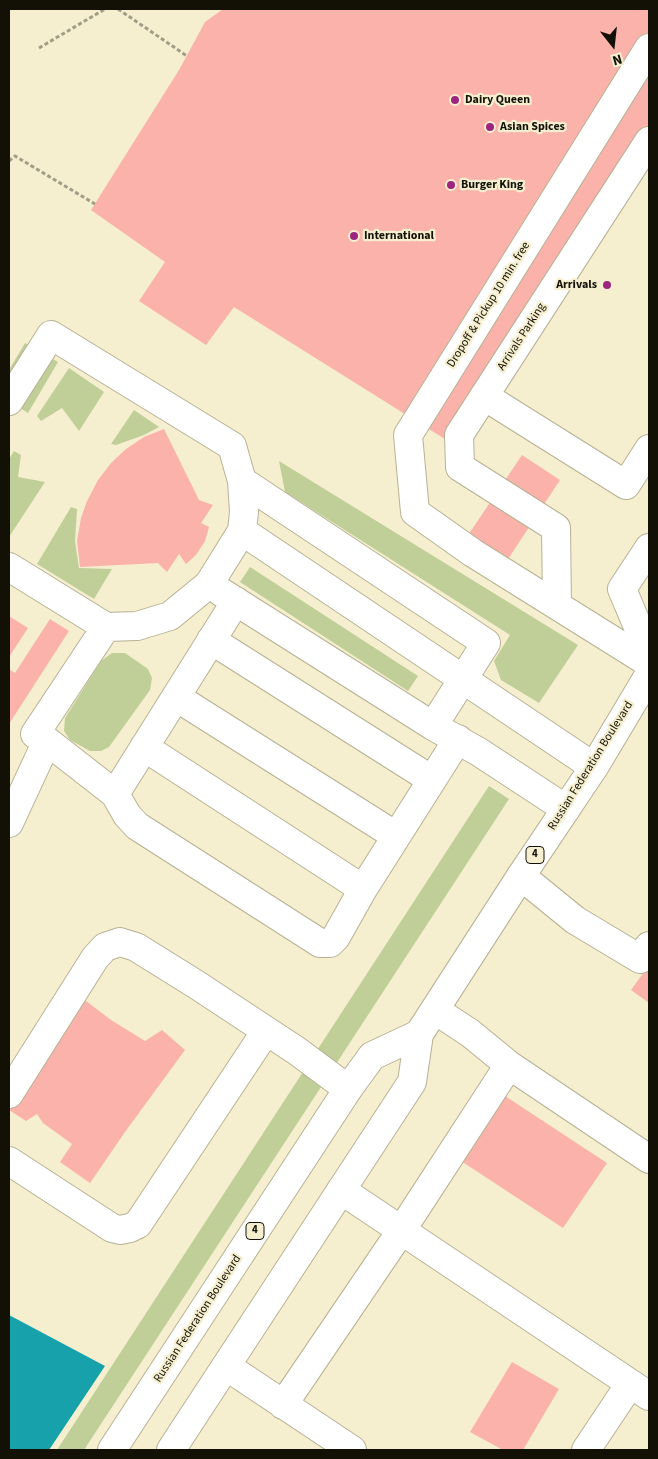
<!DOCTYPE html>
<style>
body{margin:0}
#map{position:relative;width:658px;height:1459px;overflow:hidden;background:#f5efd0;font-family:"Source Sans 3",sans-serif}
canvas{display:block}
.frame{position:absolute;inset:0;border:10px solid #131106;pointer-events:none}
.north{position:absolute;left:588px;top:20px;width:50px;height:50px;-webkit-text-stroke:4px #f5efd0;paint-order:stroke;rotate:164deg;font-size:14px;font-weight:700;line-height:20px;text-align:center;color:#131106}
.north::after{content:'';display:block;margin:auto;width:18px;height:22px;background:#131106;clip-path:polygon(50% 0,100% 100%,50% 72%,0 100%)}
</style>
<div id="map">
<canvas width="658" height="1459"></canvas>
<div class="frame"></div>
<div class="north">N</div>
</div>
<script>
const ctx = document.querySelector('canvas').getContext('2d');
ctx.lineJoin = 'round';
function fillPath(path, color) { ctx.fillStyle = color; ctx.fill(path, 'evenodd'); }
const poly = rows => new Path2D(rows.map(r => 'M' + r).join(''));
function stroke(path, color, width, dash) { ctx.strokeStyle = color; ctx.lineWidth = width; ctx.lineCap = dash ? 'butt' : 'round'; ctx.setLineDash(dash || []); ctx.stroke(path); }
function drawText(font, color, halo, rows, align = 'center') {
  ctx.font = font + ' "Source Sans 3",sans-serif'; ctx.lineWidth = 4.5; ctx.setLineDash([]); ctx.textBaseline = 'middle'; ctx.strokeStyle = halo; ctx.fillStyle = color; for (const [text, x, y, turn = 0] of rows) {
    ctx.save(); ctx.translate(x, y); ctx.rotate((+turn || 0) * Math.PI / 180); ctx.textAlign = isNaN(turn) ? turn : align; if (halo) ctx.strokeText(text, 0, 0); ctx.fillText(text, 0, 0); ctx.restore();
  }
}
fillPath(poly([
 [25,343,58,362,28,413,9,401,9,370],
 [69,368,104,392,79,431,62,408,41,421,37,416],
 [134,410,159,427,144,435,116,445,111,444],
 [14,451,21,455,18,477,45,482,9,537,9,459],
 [279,461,578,645,539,703,501,680,494,661,510,635,285,492],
 [71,507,77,509,75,541,79,568,112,569,94,599,37,564],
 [250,567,418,676,408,691,240,582],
 [112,653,125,653,148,669,152,678,150,690,109,747,101,751,90,751,70,740,64,731,65,718,101,661],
 [489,786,509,799,84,1450,57,1450]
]), '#c0ce98');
fillPath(poly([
 [9,1315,105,1366,49,1450,9,1450]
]), '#17a1ab');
fillPath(poly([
 [223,9,649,9,649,128,448,441,234,307,206,345,139,301,165,262,91,210,179,70,205,22],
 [164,429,199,500,213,505,201,523,209,527,205,541,196,555,186,564,179,554,167,572,158,563,80,567,77,541,81,518,87,501,98,480,111,463,126,449,144,437],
 [522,455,560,480,493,582,454,556],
 [9,616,28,628,9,657],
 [50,619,69,631,9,724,9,669,15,673],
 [649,965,649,1003,631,990],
 [82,998,111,1020,145,1041,162,1030,185,1050,125,1132,90,1183,60,1162,72,1144,43,1123,37,1114,26,1121,9,1110],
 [502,1094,607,1163,563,1228,458,1159],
 [512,1362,559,1389,523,1450,503,1450,470,1432]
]), '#fab2aa');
const minor = poly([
 [649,48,408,435,415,512,473,553,649,663],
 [484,396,626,485,649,449],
 [9,401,51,335,232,446,242,481,244,512,242,531,209,584,170,616,137,626,106,627,9,567],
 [242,481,486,643,433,726],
 [242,531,594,767],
 [649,548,622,589,649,653],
 [221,592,433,726,479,752,566,809],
 [557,605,556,528,460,467,459,435,649,141],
 [106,627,35,734,47,741,115,794,236,601],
 [211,640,432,780],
 [176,697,396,836],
 [144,747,363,889],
 [115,794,127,815,137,826,320,943,330,943,336,937,363,889,458,739],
 [9,823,47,741],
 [521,876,575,920,640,959,649,946],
 [435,1010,470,1033,509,1065,649,1159],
 [9,1094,95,958,105,947,120,942,136,947,197,985,297,1051,348,1089],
 [9,1161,112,1228,120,1230,130,1228,138,1224,266,1031],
 [341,1190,649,1396],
 [226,1366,352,1450],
 [283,1405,401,1231,509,1065],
 [586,1450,630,1384]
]);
const highway = poly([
 [112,1450,348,1089,372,1056,419,1034],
 [171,1450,412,1082,419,1034,521,876,594,767,649,675]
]);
stroke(minor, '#b7b194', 30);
stroke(highway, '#b7b194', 30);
stroke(poly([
 [118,9,187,56],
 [39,48,105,9],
 [9,161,15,156,95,204]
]), '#a29d86', 3, [4, 2.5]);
stroke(minor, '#fff', 28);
stroke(highway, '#fff', 28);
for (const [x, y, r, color] of [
 [455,100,5,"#9d257e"],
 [490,127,5,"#9d257e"],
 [451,185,5,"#9d257e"],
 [354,236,5,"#9d257e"],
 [607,285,5,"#9d257e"]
]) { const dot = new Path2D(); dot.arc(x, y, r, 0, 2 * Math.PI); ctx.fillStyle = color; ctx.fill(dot); stroke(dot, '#f5efd0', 2); }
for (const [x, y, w] of [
 [535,855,18],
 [255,1231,18]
]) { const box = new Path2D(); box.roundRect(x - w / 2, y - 8.5, w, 17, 4); ctx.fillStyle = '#f5efd0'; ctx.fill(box); stroke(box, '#131106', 1); }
drawText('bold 11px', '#131106', null, [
 ["4",535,855],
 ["4",255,1231]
]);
drawText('bold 12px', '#131106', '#f5efd0', [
 ["Dairy Queen",465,100],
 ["Asian Spices",500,127],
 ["Burger King",461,185],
 ["International",364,236],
 ["Arrivals",597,285,"right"]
], 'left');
drawText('12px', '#131106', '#f5efd0', [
 ["Dropoff & Pickup 10 min. free",489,305,-58],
 ["Arrivals Parking",522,337,-57],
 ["Russian Federation Boulevard",591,766,-58],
 ["Russian Federation Boulevard",198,1319,-57]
]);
</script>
